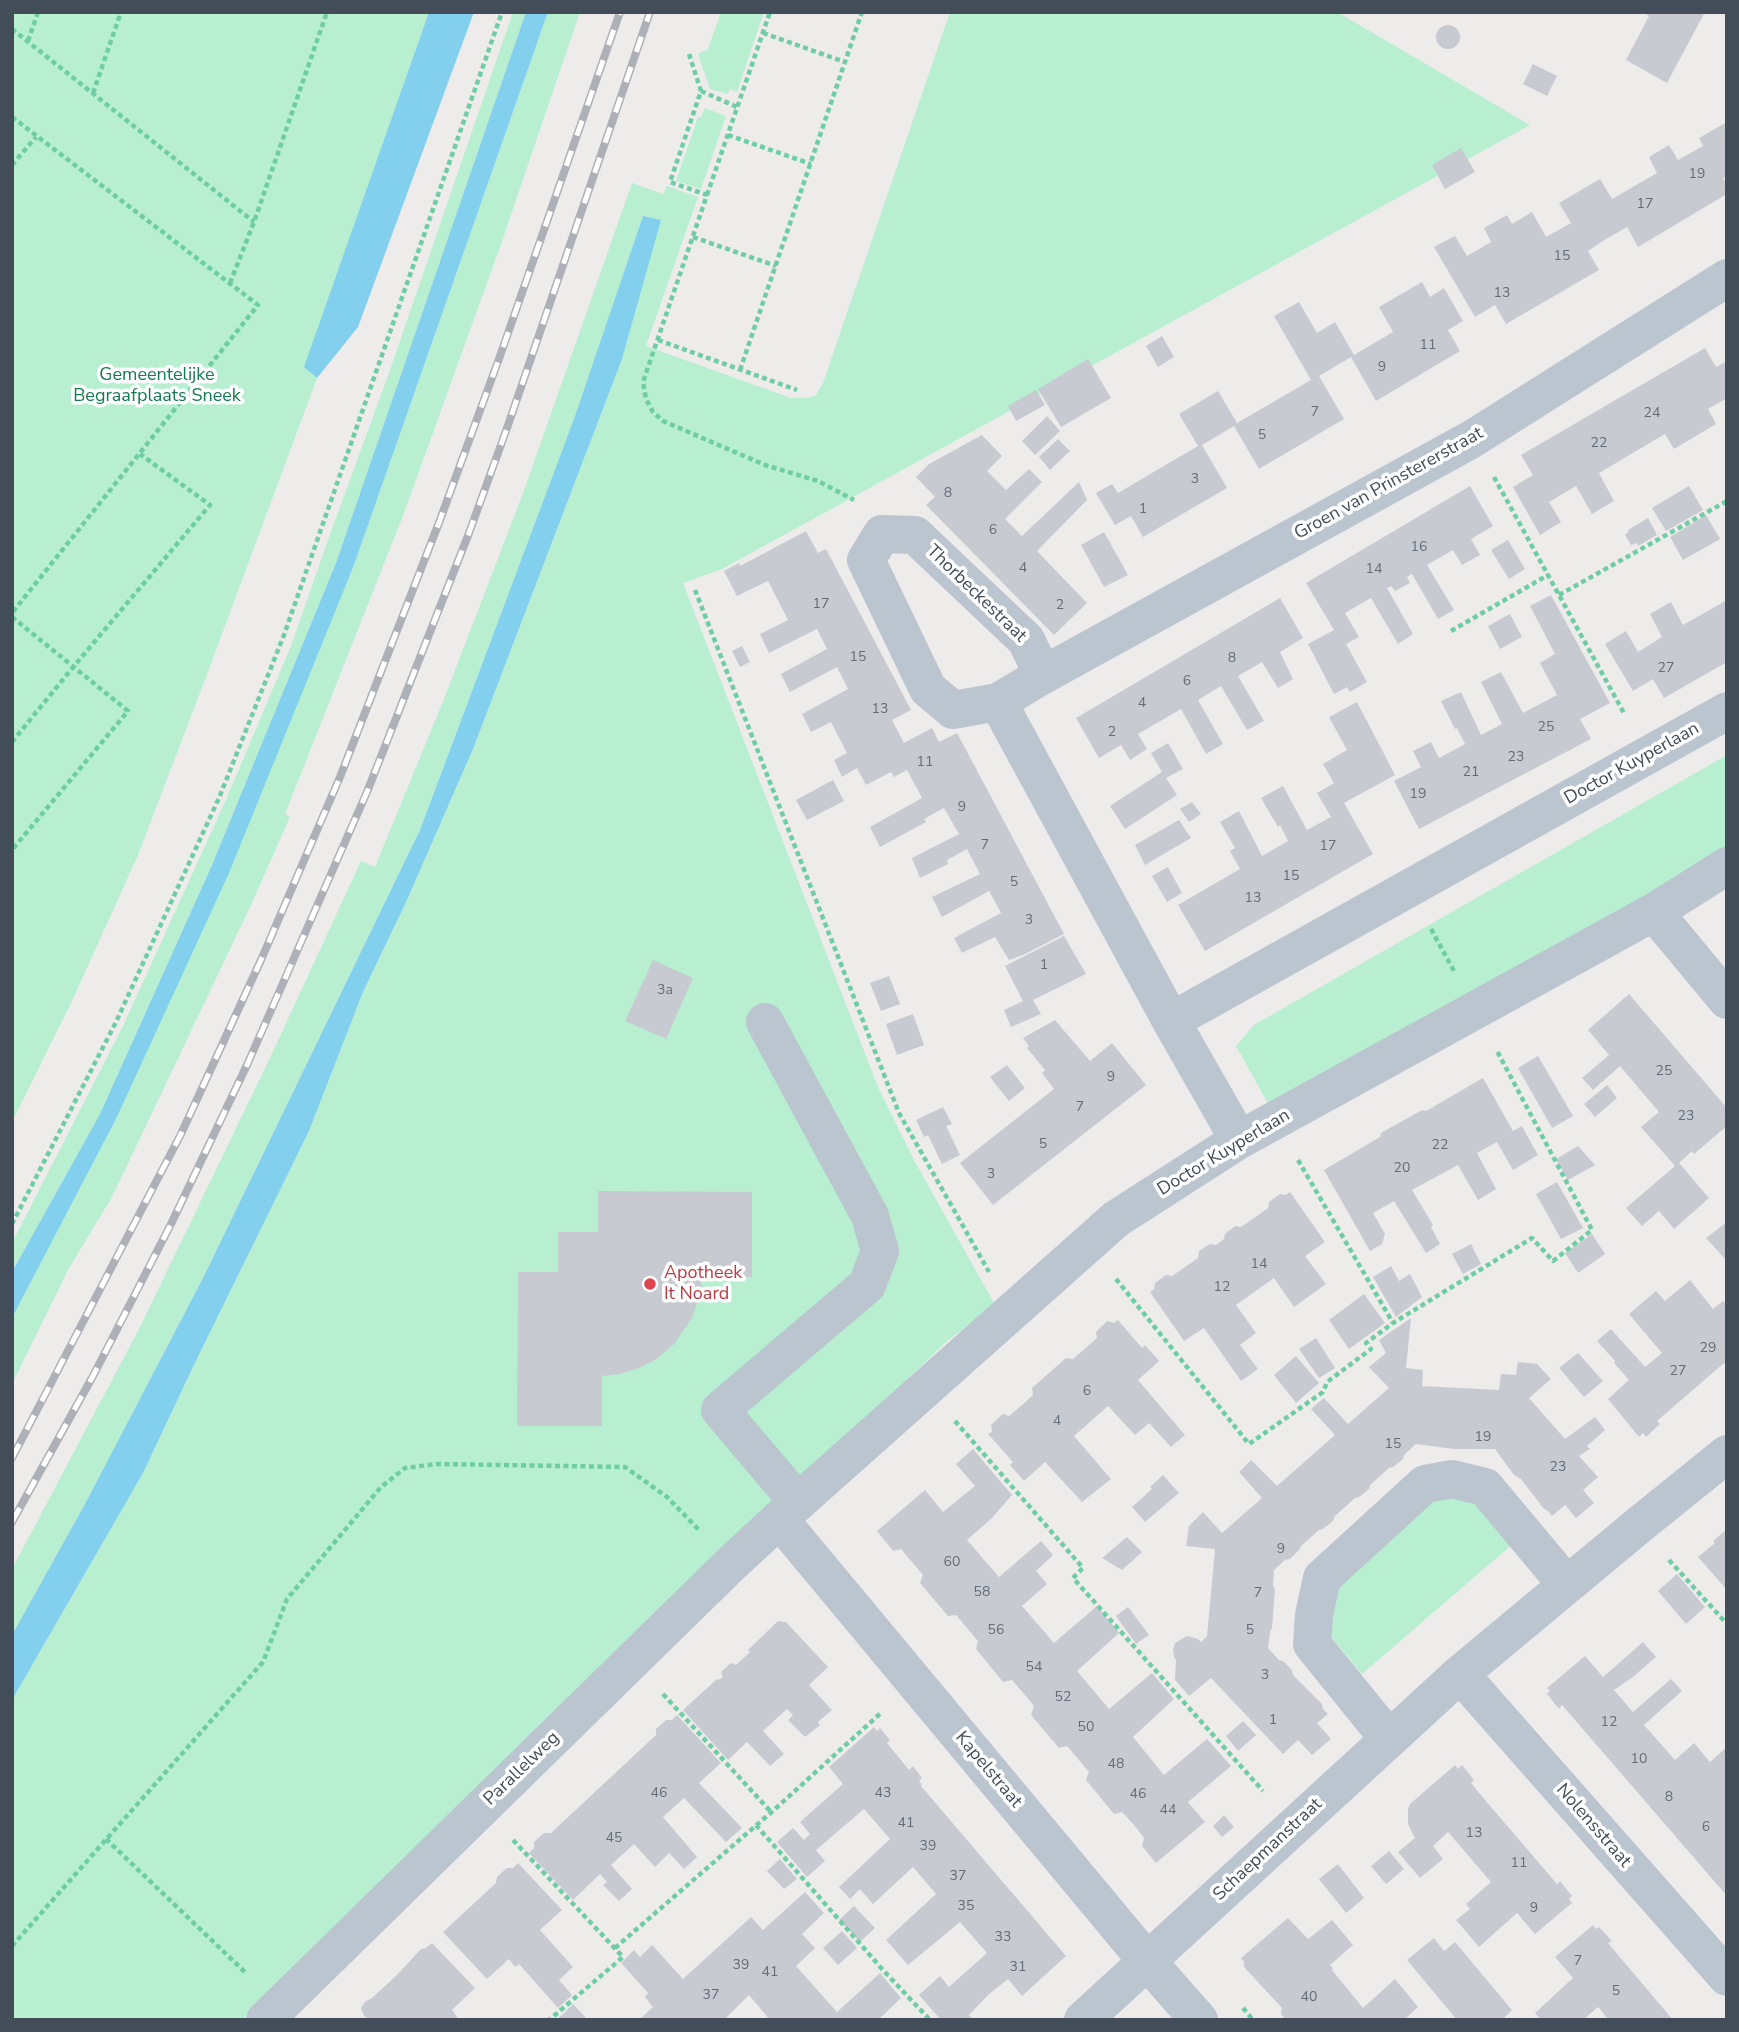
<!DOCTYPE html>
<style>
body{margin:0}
#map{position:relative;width:1739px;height:2032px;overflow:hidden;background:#eeebeb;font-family:"Nunito Sans",sans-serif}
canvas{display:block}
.frame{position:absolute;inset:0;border:14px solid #434d59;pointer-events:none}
</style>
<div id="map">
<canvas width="1739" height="2032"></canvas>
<div class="frame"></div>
</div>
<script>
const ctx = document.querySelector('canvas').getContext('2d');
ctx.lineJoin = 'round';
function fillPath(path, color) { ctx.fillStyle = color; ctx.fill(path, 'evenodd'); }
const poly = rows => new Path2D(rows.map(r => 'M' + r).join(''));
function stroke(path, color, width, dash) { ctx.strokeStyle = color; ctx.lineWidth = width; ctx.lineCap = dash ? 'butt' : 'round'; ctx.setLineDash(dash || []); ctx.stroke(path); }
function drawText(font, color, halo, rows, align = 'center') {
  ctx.font = font + ' "Nunito Sans",sans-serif'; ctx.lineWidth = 7; ctx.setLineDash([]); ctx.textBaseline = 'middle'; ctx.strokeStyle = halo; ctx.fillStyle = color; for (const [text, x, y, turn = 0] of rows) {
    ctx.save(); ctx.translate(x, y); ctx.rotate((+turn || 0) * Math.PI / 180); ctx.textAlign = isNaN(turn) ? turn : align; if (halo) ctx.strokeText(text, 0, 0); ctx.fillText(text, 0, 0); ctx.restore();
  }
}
fillPath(poly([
 [12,12,429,12,305,367,317,378,209,669,138,855,72,1001,12,1122],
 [513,12,526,12,336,563,212,865,100,1114,12,1272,12,1243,123,1026,225,802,291,646,328,540,389,373],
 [548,12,580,12,500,247,404,513,285,814,290,817,251,905,112,1197,69,1268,12,1384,12,1318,116,1119,354,565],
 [721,12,764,12,737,92,730,89,728,94,710,89,698,54,708,49],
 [950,12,1337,12,1530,125,722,569,683,583,878,1087,914,1160,995,1305,946,1342,780,1502,311,1948,242,2020,12,2020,12,1700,143,1473,192,1369,309,1131,363,992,407,900,473,749,622,359,660,220,643,216,575,416,420,830,204,1276,85,1504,12,1635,12,1569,139,1329,269,1060,361,861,375,867,444,699,522,496,632,183,663,194,667,186,698,197,646,346,791,398,808,398,816,395,823,383],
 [705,108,726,116,701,189,676,181,698,117,701,117],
 [1727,755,1727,858,1275,1116,1236,1046,1254,1025],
 [1432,1496,1472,1497,1515,1542,1362,1674,1324,1628,1334,1581]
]), '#b7efd0');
fillPath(poly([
 [429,12,474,12,358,327,317,378,304,367],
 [526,12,548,12,354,565,229,873,116,1119,12,1318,12,1272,100,1114,212,865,336,563],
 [643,216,661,220,622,359,473,749,407,900,363,992,309,1131,192,1369,143,1473,12,1700,12,1635,85,1504,204,1276,420,830,575,416]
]), '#82d0ed');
fillPath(poly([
 [1642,12,1705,12,1667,83,1626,60,1649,16],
 '1436 37a12 12 0 1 1 24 0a12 12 0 1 1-24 0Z',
 [1533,64,1557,76,1547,96,1523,84],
 [1727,122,1727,175,1723,178,1727,184,1727,194,1638,247,1627,227,1606,239,1588,251,1599,270,1506,324,1495,305,1475,317,1434,247,1455,236,1467,256,1491,242,1484,228,1507,215,1512,224,1532,212,1546,237,1571,223,1559,203,1600,179,1612,199,1657,173,1649,157,1669,145,1678,160,1703,146,1699,138],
 [1461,148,1475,172,1445,189,1432,165],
 [1422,282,1430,297,1444,288,1463,321,1448,330,1460,351,1376,401,1351,357,1319,376,1344,419,1259,469,1234,426,1202,445,1227,488,1143,537,1131,516,1115,525,1096,493,1112,484,1118,493,1198,446,1179,414,1218,391,1237,423,1311,380,1274,316,1299,302,1317,333,1335,322,1354,355,1393,332,1379,307],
 [1162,336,1174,357,1158,367,1146,346],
 [1705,348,1716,367,1727,361,1727,398,1708,409,1716,424,1674,449,1665,434,1599,473,1614,501,1592,514,1576,486,1549,502,1561,522,1540,535,1513,487,1533,475,1521,455],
 [1088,359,1111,398,1061,427,1038,389],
 [1036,390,1045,405,1016,421,1008,406],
 [1047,416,1060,431,1035,455,1022,441],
 [982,435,1002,456,987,471,1006,490,1029,469,1042,482,1005,519,1022,536,1079,482,1087,500,1037,551,1087,603,1054,635,926,505,935,497,916,477,929,464],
 [1058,439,1070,451,1050,470,1039,457],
 [1470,486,1493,526,1471,539,1480,555,1462,565,1453,550,1427,565,1454,610,1438,619,1412,574,1407,577,1410,583,1395,591,1391,586,1387,588,1413,634,1398,644,1371,598,1345,613,1359,637,1346,644,1367,682,1350,692,1347,687,1334,694,1308,644,1334,630,1306,583],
 [1689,486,1703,510,1666,531,1652,508],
 [1706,515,1720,539,1683,560,1670,537],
 [1648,518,1657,535,1638,546,1637,543,1631,545,1625,535,1629,531,1628,530],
 [806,531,818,553,826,549,911,710,892,720,904,743,932,728,939,742,957,733,1064,934,1023,955,1009,960,995,937,962,953,954,938,1001,913,989,891,942,917,932,897,980,874,967,849,947,860,948,864,920,878,912,858,959,834,944,808,924,819,926,822,880,847,870,827,922,798,907,770,894,777,891,772,866,785,857,768,842,777,834,760,847,753,831,722,811,732,802,714,848,689,837,667,790,692,781,674,827,649,817,629,769,653,760,634,788,620,768,581,737,596,724,571,739,563,740,566],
 [1104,532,1128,575,1104,587,1081,545],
 [1508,540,1525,569,1509,579,1491,550],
 [1551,595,1610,703,1580,719,1591,739,1419,829,1394,781,1421,767,1413,751,1431,742,1439,758,1465,744,1457,728,1455,729,1441,701,1461,692,1481,735,1502,724,1481,682,1501,672,1523,713,1557,695,1540,663,1555,654,1530,606],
 [1280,598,1303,638,1280,652,1293,679,1278,688,1262,662,1238,676,1264,721,1247,730,1221,686,1198,700,1223,744,1206,754,1181,709,1138,734,1147,749,1130,760,1121,745,1099,758,1076,718],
 [1727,600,1727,662,1664,698,1653,679,1633,691,1605,644,1626,631,1638,652,1662,637,1650,614,1671,602,1683,625],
 [1510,614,1522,637,1500,649,1488,626],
 [742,646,750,662,740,667,732,651],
 [1357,702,1395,775,1344,803,1373,854,1205,951,1178,905,1240,869,1230,851,1235,848,1220,822,1239,811,1262,856,1288,841,1280,825,1278,827,1261,798,1283,786,1307,830,1331,817,1317,793,1334,783,1323,764,1347,750,1329,717],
 [1168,743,1183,769,1166,778,1177,795,1125,829,1110,806,1162,772,1151,753],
 [833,780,844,801,807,820,796,800],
 [1192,802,1201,814,1189,822,1180,809],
 [1179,820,1191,838,1145,865,1135,845],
 [1168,867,1182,893,1167,902,1152,876],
 [1064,936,1086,974,1033,1000,1041,1014,1011,1027,1004,1010,1023,1001,1005,966],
 [653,960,693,978,666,1039,625,1021],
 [889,976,900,1004,881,1011,870,983],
 [1629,994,1727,1108,1727,1126,1694,1154,1692,1151,1679,1163,1709,1198,1674,1229,1659,1211,1642,1226,1626,1208,1675,1166,1641,1127,1659,1112,1620,1066,1593,1090,1582,1078,1609,1055,1588,1030],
 [913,1014,924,1045,897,1055,886,1024],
 [1055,1020,1090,1061,1112,1043,1146,1085,993,1205,960,1163,1054,1089,1042,1073,1045,1070,1027,1048,1029,1046,1023,1038],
 [1538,1056,1573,1116,1552,1128,1518,1068],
 [1007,1065,1025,1088,1009,1101,990,1077],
 [1483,1078,1513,1131,1522,1126,1538,1155,1513,1170,1497,1142,1477,1153,1496,1189,1478,1200,1458,1165,1412,1190,1433,1225,1431,1227,1440,1244,1426,1253,1394,1201,1373,1213,1385,1234,1382,1244,1370,1251,1324,1170,1380,1137,1381,1133,1422,1110,1426,1111],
 [1607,1085,1617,1098,1595,1117,1584,1104],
 [943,1107,952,1124,946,1126,960,1155,942,1164,928,1135,924,1137,916,1120],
 [1578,1146,1595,1165,1568,1180,1556,1159],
 [1557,1182,1583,1228,1561,1239,1536,1194],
 [598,1191,752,1192,752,1277,702,1276,700,1294,692,1318,674,1344,655,1360,639,1368,620,1374,602,1376,602,1426,517,1426,518,1272,558,1272,558,1232,598,1232],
 [1290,1192,1325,1242,1305,1256,1326,1284,1294,1307,1274,1278,1236,1305,1256,1333,1240,1345,1258,1369,1241,1381,1204,1328,1184,1341,1150,1292,1154,1289,1155,1283,1166,1275,1172,1276,1198,1258,1199,1251,1210,1244,1216,1245,1224,1239,1225,1234,1235,1226,1241,1227,1254,1218,1268,1208,1269,1202,1280,1194,1286,1195],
 [1727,1222,1727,1261,1706,1238],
 [1592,1234,1605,1254,1578,1273,1565,1253],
 [1471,1244,1481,1264,1463,1274,1452,1254],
 [1391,1266,1399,1281,1410,1274,1422,1297,1396,1317,1373,1277],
 [1690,1280,1713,1309,1723,1301,1727,1305,1727,1366,1724,1363,1657,1421,1660,1424,1646,1437,1643,1433,1639,1437,1608,1399,1629,1380,1614,1363,1615,1361,1597,1341,1611,1329,1645,1367,1662,1353,1629,1314,1656,1291,1665,1301],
 [1364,1294,1385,1323,1349,1349,1329,1320],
 [1411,1318,1406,1368,1423,1370,1422,1386,1499,1390,1501,1374,1516,1375,1518,1362,1537,1364,1551,1379,1529,1398,1565,1439,1595,1417,1605,1430,1587,1446,1590,1449,1579,1456,1598,1477,1583,1490,1594,1503,1576,1518,1565,1505,1552,1516,1548,1511,1544,1509,1521,1479,1514,1475,1495,1449,1454,1449,1416,1444,1404,1455,1403,1459,1393,1467,1389,1468,1370,1485,1369,1489,1359,1497,1355,1498,1335,1516,1333,1521,1323,1529,1319,1530,1301,1546,1299,1550,1290,1559,1285,1560,1274,1570,1273,1586,1275,1589,1272,1628,1270,1632,1268,1648,1279,1660,1283,1661,1292,1670,1293,1675,1322,1704,1323,1709,1328,1714,1317,1723,1331,1739,1312,1755,1298,1740,1283,1754,1211,1678,1189,1696,1175,1680,1176,1660,1174,1657,1173,1650,1175,1643,1187,1636,1198,1639,1201,1642,1207,1636,1210,1604,1215,1549,1186,1546,1189,1526,1203,1512,1222,1533,1262,1498,1239,1472,1251,1460,1277,1486,1335,1435,1311,1409,1324,1398,1348,1424,1389,1388,1369,1367,1386,1353,1379,1340],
 [1118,1320,1142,1348,1145,1345,1159,1361,1138,1380,1185,1435,1171,1447,1149,1423,1135,1435,1108,1406,1074,1436,1111,1479,1082,1502,1045,1462,1024,1481,1010,1465,1013,1462,988,1434,992,1432,991,1425,1003,1414,1009,1416,1021,1406,1033,1395,1032,1388,1066,1358,1073,1359,1097,1338,1096,1332,1107,1321,1114,1323],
 [1316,1338,1335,1368,1319,1378,1299,1349],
 [1578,1353,1603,1381,1584,1397,1559,1368],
 [1296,1356,1319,1383,1296,1403,1274,1375],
 [973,1449,1012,1495,992,1518,967,1540,999,1577,1041,1541,1053,1555,1036,1571,1047,1584,1022,1606,1054,1643,1097,1606,1119,1633,1077,1671,1109,1709,1152,1673,1174,1699,1133,1737,1164,1775,1207,1739,1231,1766,1188,1802,1205,1822,1156,1863,1142,1846,1144,1838,1135,1826,1122,1812,1114,1814,1086,1780,1089,1772,1067,1746,1059,1748,1031,1715,1034,1706,1025,1695,1012,1680,1003,1682,976,1649,978,1641,956,1615,948,1616,920,1583,923,1575,901,1549,893,1551,877,1531,925,1490,943,1512,975,1486,956,1464],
 [1163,1475,1179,1493,1145,1522,1132,1507,1152,1489,1150,1487],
 [1727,1529,1727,1590,1698,1557,1715,1543,1713,1541],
 [1127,1537,1142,1552,1122,1570,1102,1558],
 [1677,1574,1705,1607,1686,1624,1658,1591],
 [1128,1607,1149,1635,1136,1644,1116,1616],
 [778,1621,786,1622,828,1667,809,1685,832,1710,818,1722,820,1725,805,1737,788,1720,793,1715,787,1709,763,1731,784,1754,770,1766,747,1742,728,1760,683,1710,717,1679,719,1680,723,1677,721,1672,731,1663,736,1665,750,1652,748,1650],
 [1643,1642,1656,1657,1633,1677,1614,1690,1633,1712,1671,1679,1682,1691,1644,1725,1675,1760,1694,1743,1710,1762,1727,1747,1727,1896,1562,1705,1559,1709,1547,1694,1550,1691,1547,1688,1585,1656,1603,1677],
 [677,1715,721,1763,699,1783,742,1828,726,1842,684,1798,663,1817,697,1857,684,1869,669,1853,655,1867,634,1844,611,1865,632,1889,619,1901,603,1885,607,1882,600,1874,573,1900,529,1853,534,1848,534,1842,544,1833,551,1833,656,1735,656,1729,666,1720,672,1720],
 [1243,1721,1256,1735,1238,1751,1226,1736],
 [874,1727,877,1731,880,1728,890,1740,887,1743,909,1770,913,1766,922,1778,919,1781,922,1785,921,1786,1066,1956,1022,1996,1008,1979,988,1995,969,2015,973,2020,941,2020,919,1995,940,1976,949,1987,987,1953,960,1922,908,1965,886,1940,936,1894,913,1867,873,1904,860,1889,850,1899,839,1887,890,1839,864,1809,816,1850,825,1861,807,1877,777,1842,793,1828,804,1840,810,1834,800,1822,843,1784,829,1767],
 [1455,1765,1458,1769,1462,1765,1474,1780,1471,1783,1485,1800,1557,1884,1560,1881,1572,1896,1569,1899,1572,1903,1535,1934,1517,1913,1479,1947,1456,1920,1470,1909,1466,1904,1491,1882,1448,1832,1433,1846,1443,1859,1420,1878,1398,1852,1415,1838,1408,1824,1408,1809,1410,1804],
 [1224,1815,1234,1827,1222,1837,1213,1826],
 [1389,1851,1404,1869,1386,1884,1371,1866],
 [780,1859,797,1879,784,1889,767,1871],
 [518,1863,562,1910,540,1930,573,1967,559,1980,572,1995,558,2008,519,1964,515,1967,509,1959,487,1979,443,1932,496,1883,497,1877,507,1868,513,1868],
 [1338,1864,1364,1898,1346,1913,1319,1879],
 [805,1892,824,1913,802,1934,815,1948,796,1966,837,2012,880,1973,901,1998,878,2020,770,2020,749,1995,724,2020,639,2020,653,2007,645,1997,648,1993,621,1963,634,1950,640,1957,652,1945,683,1979,751,1917,763,1930],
 [854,1906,875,1928,860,1942,839,1920],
 [1288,1918,1308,1939,1332,1920,1353,1945,1330,1965,1333,1968,1332,1970,1363,2008,1395,1979,1418,2007,1404,2020,1286,2020,1281,2014,1282,2008,1244,1967,1244,1962,1241,1958],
 [1593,1925,1596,1929,1599,1927,1612,1941,1608,1943,1673,2020,1609,2020,1598,2007,1583,2020,1541,2020,1535,2013,1573,1978,1555,1957],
 [842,1931,857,1948,838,1965,823,1948],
 [1434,1938,1444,1951,1455,1942,1512,2010,1502,2020,1457,2020,1407,1960],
 [432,1943,475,1988,452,2010,459,2020,371,2020,364,2016,361,2008,365,2002,372,1998,397,1975,421,1949,426,1948],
 [573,2004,588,2020,556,2020,562,2015]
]), '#c8cad1');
stroke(poly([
 [12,29,254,222],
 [763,33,845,62],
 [28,41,38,12],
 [689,54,701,91,670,182,707,195,643,382,646,399,653,412,663,421,765,465,818,481,854,500],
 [701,91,737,107],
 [93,93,121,12],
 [12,117,258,305,12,613],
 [728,135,811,164],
 [12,165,36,137],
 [707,195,770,12],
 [693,237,776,266],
 [230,283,254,222,327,12],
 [658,340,797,390],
 [740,370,862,12],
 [1494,477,1625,715],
 [695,590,899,1113,989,1272],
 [1559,595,1727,501],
 [12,617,128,711,12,850],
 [1451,631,1548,575],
 [12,742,74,666,210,505,140,454],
 [1431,929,1454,971],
 [1298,1160,1393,1323],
 [12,1224,116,1022,219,798,284,635,502,12],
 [1116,1279,1249,1444,1323,1392,1327,1382,1371,1349,1366,1343,1393,1323,1532,1238,1553,1261,1592,1230,1496,1049],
 [955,1421,1083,1568,1073,1578,1263,1791],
 [1669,1560,1727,1624],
 [663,1694,771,1812],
 [756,1825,883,1970,930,2020],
 [106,1839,247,1974],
 [513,1840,623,1957,549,2020],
 [12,1946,263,1662,287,1599,381,1487,405,1468,437,1464,625,1467,667,1497,699,1530],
 [615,1948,775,1809,882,1712],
 [1243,2008,1253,2020]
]), '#6ecda4', 4.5, [5, 3.5]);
stroke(poly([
 [1043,675,1472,439,1727,278],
 [998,702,953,710,928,689,866,560,882,534,915,535,1026,640,1043,675,998,702,1171,1021,1239,1140],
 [1654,912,1727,1000],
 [1171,1021,1727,711],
 [765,1022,870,1216,880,1251,867,1285,720,1410,798,1502],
 [779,1519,1147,1961,1199,2020],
 [1460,1674,1727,1977],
 [1389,1739,1312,1644,1314,1615,1322,1578,1425,1484,1452,1479,1485,1487,1567,1585],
 [265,2020,732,1563,798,1502,1116,1219,1239,1140,1654,912,1727,866],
 [1083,2020,1460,1674,1639,1525,1727,1454]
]), '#bbc5cf', 38);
const rail = poly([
 [12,1458,181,1134,261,960,340,777,440,520,500,356,620,12],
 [12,1522,93,1376,171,1224,247,1065,367,792,469,533,506,431,650,12]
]);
stroke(rail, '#adb0b6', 8);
stroke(rail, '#fff', 5, [16]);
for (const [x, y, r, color] of [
 [650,1284,7,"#e0444e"]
]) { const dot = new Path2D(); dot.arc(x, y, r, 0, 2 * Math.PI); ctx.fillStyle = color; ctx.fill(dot); stroke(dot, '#fff', 2.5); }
drawText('14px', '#646c77', null, [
 ["19",1697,175],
 ["17",1645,205],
 ["15",1562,257],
 ["13",1502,294],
 ["11",1428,346],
 ["9",1382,368],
 ["7",1315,413],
 ["24",1652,414],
 ["5",1262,436],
 ["22",1599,444],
 ["3",1195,480],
 ["8",948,494],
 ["1",1143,510],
 ["6",993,531],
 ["16",1419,548],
 ["4",1023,569],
 ["14",1374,570],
 ["17",821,605],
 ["2",1060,606],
 ["15",858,658],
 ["8",1232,659],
 ["27",1666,669],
 ["6",1187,682],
 ["4",1142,704],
 ["13",880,710],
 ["25",1546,728],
 ["2",1112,733],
 ["23",1516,758],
 ["11",925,763],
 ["21",1471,773],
 ["19",1418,795],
 ["9",962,808],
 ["7",985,846],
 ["17",1328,847],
 ["15",1291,877],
 ["5",1014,883],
 ["13",1253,899],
 ["3",1029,921],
 ["1",1044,966],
 ["3a",665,991],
 ["25",1664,1072],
 ["9",1111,1078],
 ["7",1080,1108],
 ["23",1686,1117],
 ["5",1043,1145],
 ["22",1440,1146],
 ["20",1402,1169],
 ["3",991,1175],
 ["14",1259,1265],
 ["12",1222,1288],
 ["29",1708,1349],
 ["27",1678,1372],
 ["6",1087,1392],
 ["4",1057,1422],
 ["19",1483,1438],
 ["15",1393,1445],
 ["23",1558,1468],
 ["9",1281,1550],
 ["60",952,1563],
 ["58",982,1593],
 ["7",1258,1594],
 ["56",996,1631],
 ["5",1250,1631],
 ["54",1034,1668],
 ["3",1265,1676],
 ["52",1063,1698],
 ["1",1273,1721],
 ["12",1609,1723],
 ["50",1086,1728],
 ["10",1639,1760],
 ["48",1116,1765],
 ["46",659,1794],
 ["43",883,1794],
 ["46",1138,1795],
 ["8",1669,1798],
 ["44",1168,1811],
 ["41",906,1824],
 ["6",1706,1828],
 ["13",1474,1834],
 ["45",614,1839],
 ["39",928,1847],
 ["11",1519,1864],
 ["37",958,1877],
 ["35",966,1907],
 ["9",1534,1909],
 ["33",1003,1938],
 ["7",1578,1962],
 ["39",741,1966],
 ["31",1018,1968],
 ["41",770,1973],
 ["5",1616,1992],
 ["37",711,1996],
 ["40",1309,1998]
]);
drawText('18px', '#147b4e', '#fff', [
 ["Gemeentelijke",157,376],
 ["Begraafplaats Sneek",157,397]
]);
drawText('18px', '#434d59', '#fff', [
 ["Groen van Prinstererstraat",1389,484,-29],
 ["Thorbeckestraat",976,594,44],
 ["Doctor Kuyperlaan",1632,764,-29],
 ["Doctor Kuyperlaan",1224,1153,-31],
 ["Parallelweg",522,1769,-44],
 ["Kapelstraat",988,1770,50],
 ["Nolensstraat",1593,1826,49],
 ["Schaepmanstraat",1268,1850,-43]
]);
drawText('18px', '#be3a42', '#fff', [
 ["Apotheek",664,1274],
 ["It Noard",664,1295]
], 'left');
</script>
